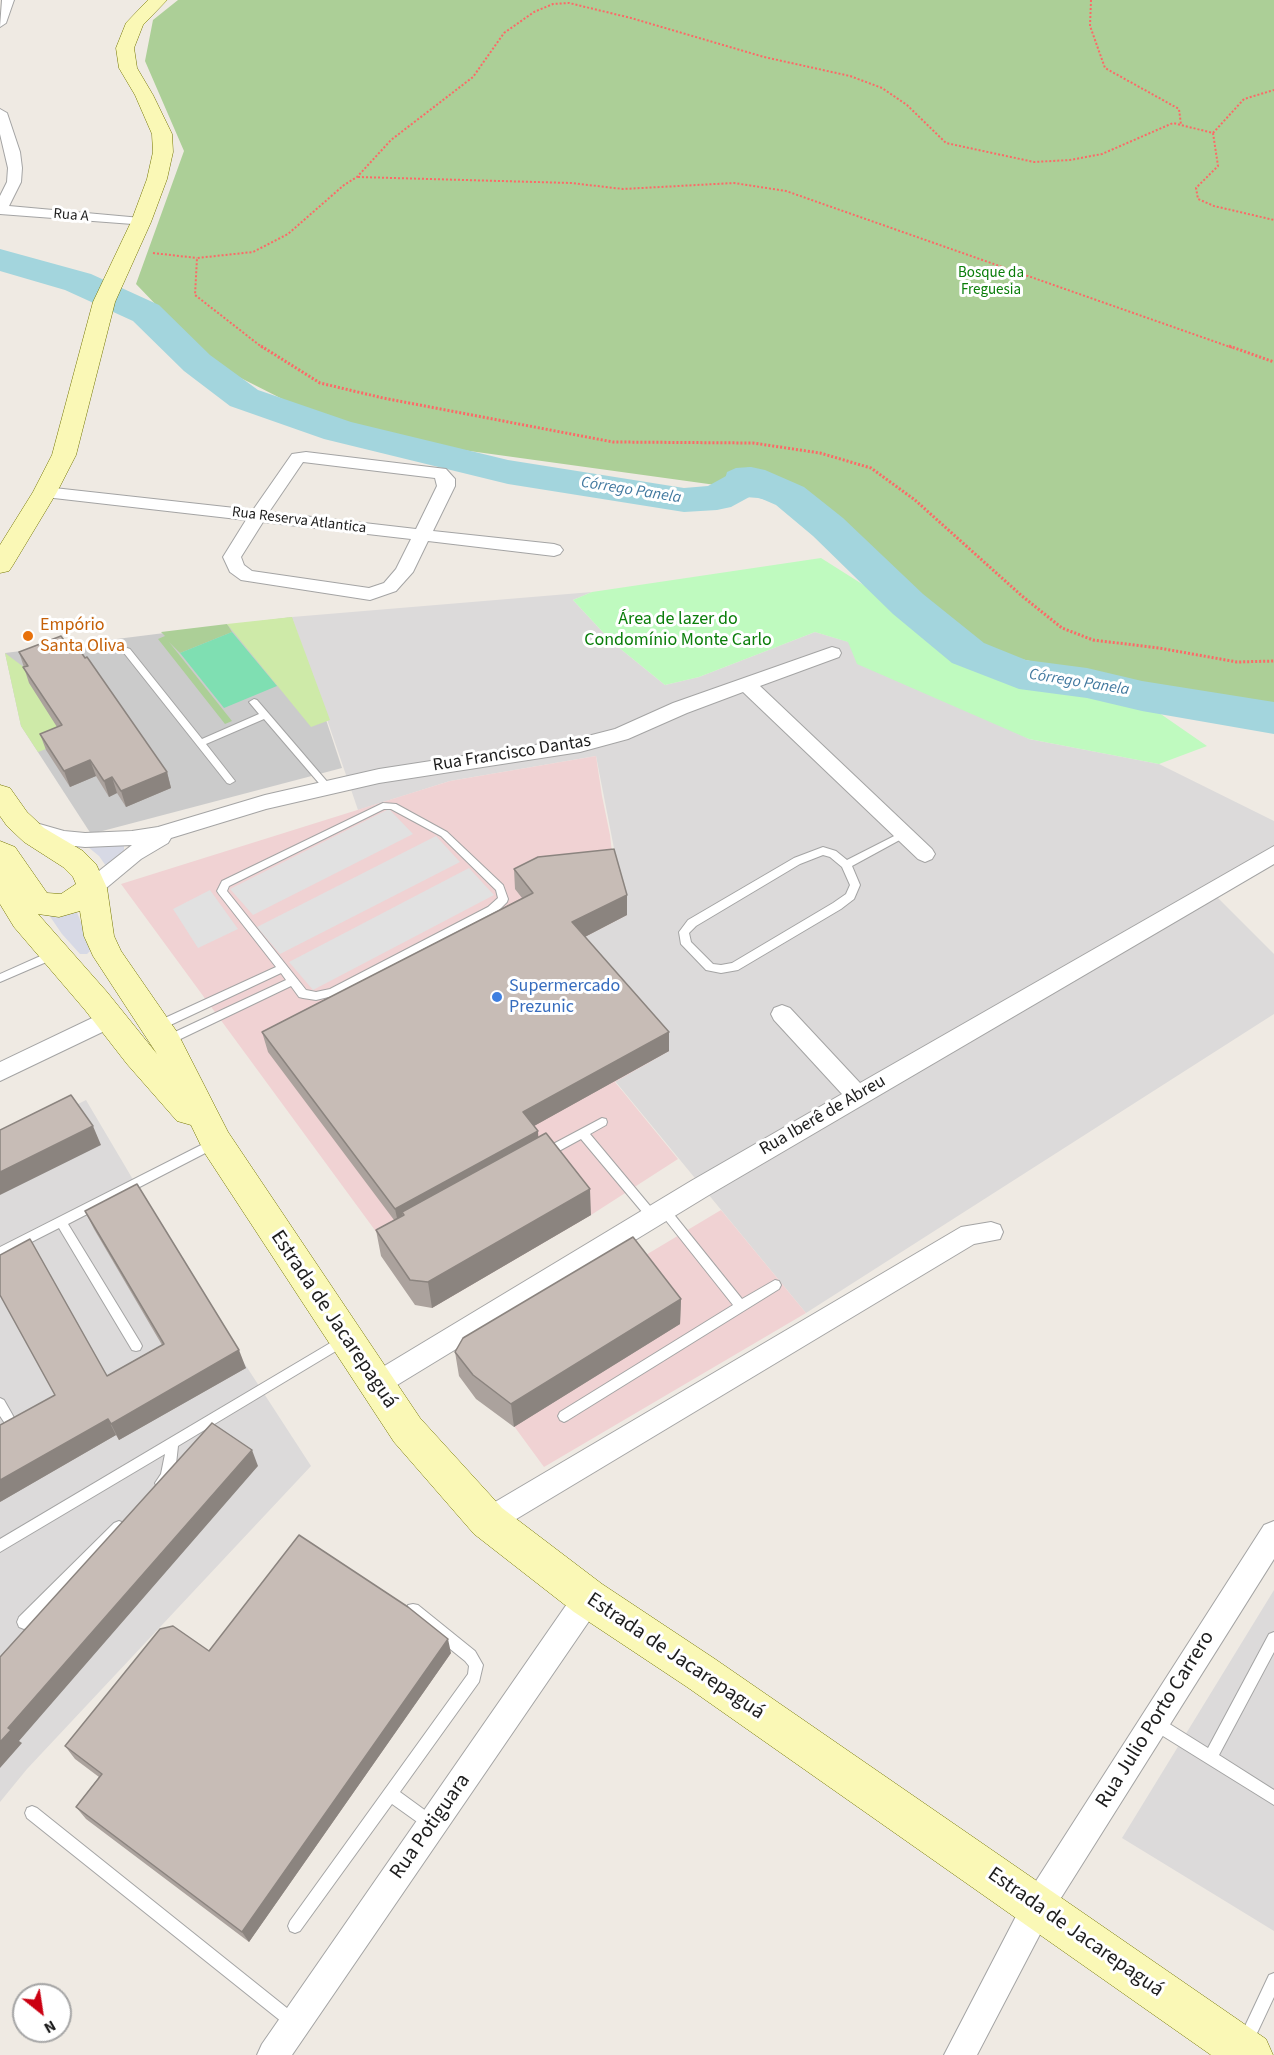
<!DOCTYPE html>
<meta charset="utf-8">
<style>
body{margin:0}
#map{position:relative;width:1274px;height:2055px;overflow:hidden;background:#efeae3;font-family:"Source Sans 3",sans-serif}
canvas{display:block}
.north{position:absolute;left:12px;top:1983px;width:60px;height:60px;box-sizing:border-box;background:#fff;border:2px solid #a5a5a5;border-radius:50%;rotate:150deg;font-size:16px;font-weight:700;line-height:24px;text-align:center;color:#1d1d1d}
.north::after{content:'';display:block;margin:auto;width:21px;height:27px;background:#cb0012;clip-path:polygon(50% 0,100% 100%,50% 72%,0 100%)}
</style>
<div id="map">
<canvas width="1274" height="2055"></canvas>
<div class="north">N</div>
</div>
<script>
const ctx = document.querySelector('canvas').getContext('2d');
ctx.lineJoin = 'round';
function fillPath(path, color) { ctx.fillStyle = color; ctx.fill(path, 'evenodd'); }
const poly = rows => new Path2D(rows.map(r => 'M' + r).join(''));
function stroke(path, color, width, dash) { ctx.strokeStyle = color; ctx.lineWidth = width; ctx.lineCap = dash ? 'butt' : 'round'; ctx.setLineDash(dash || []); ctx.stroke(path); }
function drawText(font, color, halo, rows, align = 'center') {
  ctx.font = font + ' "Source Sans 3",sans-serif'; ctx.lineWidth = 6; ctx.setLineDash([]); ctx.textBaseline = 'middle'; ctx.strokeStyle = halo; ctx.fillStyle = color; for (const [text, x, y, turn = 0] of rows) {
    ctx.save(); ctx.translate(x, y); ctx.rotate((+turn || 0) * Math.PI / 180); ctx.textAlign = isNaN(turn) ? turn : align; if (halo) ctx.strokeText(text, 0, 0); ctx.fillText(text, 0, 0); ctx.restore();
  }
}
fillPath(poly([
 [592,592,573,600,612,642,665,685,699,677,815,632,849,642,1029,739,1159,764,1274,821,1274,855,1215,895,1274,954,1274,1014,806,1313,615,1081,573,943,627,915,596,756,450,781,358,810,292,617],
 [86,1100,213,1315,311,1466,27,1769,0,1802,0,1143],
 [1274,1590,1274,1931,1122,1838]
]), '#dcdada');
fillPath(poly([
 [596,756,602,796,610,835,614,870,627,915,573,943,669,1051,615,1082,678,1159,591,1215,432,1308,121,884,450,781],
 [721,1210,806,1313,544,1467,467,1362]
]), '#f0d2d3');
fillPath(poly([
 [292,617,342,768,91,834,21,726,5,653]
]), '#cbcbcb');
fillPath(poly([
 [292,617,330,720,311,727,227,624],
 [5,653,25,668,70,740,38,752,21,726]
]), '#ceeaa8');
fillPath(poly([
 [178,0,1274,0,1274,709,1005,656,942,626,831,515,762,472,728,472,723,486,455,449,316,416,213,364,136,284,184,151,145,61,153,20],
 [227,624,232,632,180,653,169,642,232,721,225,724,158,639,165,636,161,632]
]), '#accf97');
fillPath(poly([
 [821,558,919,620,1046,679,1152,708,1207,746,1159,764,1029,739,857,664,848,642,815,632,699,677,665,685,612,642,573,600,592,592]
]), '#bffabf');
fillPath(poly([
 [232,632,277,686,224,708,180,653]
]), '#7fdfb2');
fillPath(poly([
 [389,809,413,834,253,915,230,889],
 [436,836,460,862,280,954,257,927],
 [469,868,494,895,313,990,289,962],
 [210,890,238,929,198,948,173,909]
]), '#e1e1e1');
fillPath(poly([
 [124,845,124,850,106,866,99,856,88,847],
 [76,910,92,949,87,954,80,954,62,934,49,915]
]), '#d7d9e5');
fillPath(poly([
 [750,467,762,472,831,515,828,527,796,507,758,498,745,497,711,504,684,500,714,495,723,486,727,472,736,468]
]), '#a3d5dd');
fillPath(poly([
 [0,249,91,274,159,305,210,355,258,390,351,422,508,460,684,488,708,486,737,470,751,467,765,470,804,487,843,518,923,594,984,643,1026,660,1087,668,1142,681,1274,702,1274,734,1142,711,1087,698,1019,689,952,663,893,614,813,536,776,505,753,495,731,507,717,510,684,512,508,484,324,439,230,406,184,371,133,321,65,290,0,271,0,249]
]), '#a3d5dd');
const lane = poly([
 [127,648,130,649,202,739,259,714,249,702,254,699,257,700,330,785,332,787,330,789,324,789,264,719,206,744,235,781,230,784,227,783,124,653,123,651,127,648],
 [383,803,396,804,447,832,503,885,508,899,507,902,496,913,337,995,316,1000,303,998,299,997,291,986,170,1044,162,1044,161,1041,162,1038,286,980,281,973,162,1029,154,1029,153,1026,154,1023,276,967,219,894,217,891,222,881,383,803],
 [384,809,391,809,441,836,496,890,498,898,488,907,330,989,316,992,306,990,227,891,229,886,384,809],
 [904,831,909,834,907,836,852,866,860,885,854,899,841,909,738,970,721,973,706,970,681,944,679,932,688,920,794,858,823,847,836,851,847,860,904,831],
 [823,855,830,857,842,867,850,885,846,894,833,903,732,963,721,965,713,964,691,942,689,933,696,926,800,864,823,855],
 [54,950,59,954,58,957,0,982,0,974,54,950],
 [602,1118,606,1119,607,1122,606,1125,590,1134,656,1213,658,1216,656,1219,652,1221,648,1219,581,1139,548,1157,544,1159,540,1157,538,1154,540,1151,602,1118],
 [213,1139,217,1141,219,1144,217,1147,68,1224,140,1342,142,1346,140,1350,136,1351,132,1350,59,1228,0,1258,0,1247,213,1139],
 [664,1205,668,1207,742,1299,775,1280,779,1281,781,1285,779,1289,568,1420,564,1422,560,1420,558,1416,560,1412,733,1305,660,1213,658,1210,660,1207,664,1205],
 [342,1336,346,1337,348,1341,346,1345,178,1446,176,1464,170,1481,165,1487,161,1489,157,1487,155,1483,161,1474,165,1454,0,1552,0,1539,342,1336],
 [0,1398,4,1400,12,1414,14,1418,12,1422,8,1424,4,1422,0,1416,0,1398],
 [119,1521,124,1523,125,1527,124,1531,29,1627,24,1629,19,1627,17,1622,19,1617,114,1523,119,1521],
 [413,1604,418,1605,475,1651,483,1665,479,1682,400,1792,437,1819,439,1824,437,1829,432,1831,427,1829,392,1804,300,1931,295,1933,290,1931,288,1926,290,1921,468,1674,469,1666,465,1661,408,1615,406,1610,408,1605,413,1604],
 [1274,1632,1274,1652,1219,1755,1274,1790,1274,1805,1150,1728,1148,1723,1150,1718,1155,1716,1160,1718,1208,1748,1269,1634,1274,1632],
 [32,1806,37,1808,297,2016,300,2021,297,2026,292,2029,287,2026,27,1818,25,1813,27,1808,32,1806],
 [1274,1973,1274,1997,1251,2046,1246,2049,1241,2046,1238,2041,1269,1975,1274,1973]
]);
const street = poly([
 [2,0,14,0,6,23,0,27,2,0],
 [0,109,7,113,20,152,22,168,21,182,9,206,141,218,148,222,146,225,0,214,0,196,7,182,8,168,0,134,0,109],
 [306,452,446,469,455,479,455,486,433,531,554,544,560,546,563,550,560,554,554,556,428,541,413,572,396,591,370,600,241,580,230,572,223,557,246,520,45,497,39,496,36,492,39,488,45,487,253,510,292,454,306,452],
 [303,462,435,478,437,486,416,529,269,512,303,462],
 [263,522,411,539,396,569,384,583,369,588,252,571,244,565,241,557,263,522],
 [832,647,839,649,841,653,839,657,760,686,932,849,935,854,932,859,925,862,918,859,743,692,687,713,628,739,580,752,379,783,266,809,171,838,168,843,141,859,99,894,92,896,85,894,81,888,85,882,132,845,85,847,64,845,22,833,19,828,22,823,29,821,64,831,85,833,132,831,158,827,265,795,379,769,580,738,615,729,673,703,832,647],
 [1274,846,1274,864,709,1195,384,1393,375,1397,366,1393,362,1385,366,1377,691,1181,842,1094,774,1020,771,1014,774,1008,782,1005,790,1008,860,1083,1274,846],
 [109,1010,117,1013,120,1019,117,1025,0,1081,0,1062,109,1010],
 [991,1222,1000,1225,1003,1232,1000,1239,974,1244,498,1530,488,1534,478,1530,474,1521,478,1512,961,1227,991,1222],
 [1274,1521,1274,1559,1049,1917,977,2055,944,2055,1027,1895,1264,1525,1274,1521],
 [588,1584,598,1588,602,1598,598,1608,292,2055,257,2055,262,2044,578,1588,588,1584]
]);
const secondary = poly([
 [148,0,167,0,143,25,134,48,137,68,153,95,172,134,173,152,167,179,151,222,115,302,76,455,57,492,13,565,9,571,0,573,0,545,33,492,52,455,93,302,131,222,147,179,153,152,152,134,135,95,119,68,116,48,126,23,148,0],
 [0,785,10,788,27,812,44,828,83,851,96,864,107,888,114,936,121,951,177,1032,228,1132,420,1418,502,1508,602,1584,715,1659,1266,2039,1273,2055,1211,2055,687,1687,574,1612,474,1534,394,1442,204,1152,191,1125,177,1121,127,1064,85,1010,14,927,0,904,0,841,15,847,47,893,61,894,76,884,73,877,63,867,24,842,7,826,0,816,0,785],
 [80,911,84,936,93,956,157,1054,107,992,38,914,59,917,80,911]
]);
stroke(lane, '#a4a4a4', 2);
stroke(street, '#a4a4a4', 2);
stroke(secondary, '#747603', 1);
stroke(poly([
 [1091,0,1090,26,1105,68,1179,109,1181,125],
 [1213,133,1218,166,1196,188,1198,199,1214,206,1274,220],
 [1213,133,1244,99,1274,90],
 [358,177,571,183,623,189,734,183,786,191,1233,348],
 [153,253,197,258],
 [263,348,195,295,197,258,253,252,288,234,344,185,357,177,391,140,473,77,504,33,534,12,553,4,569,3,631,18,764,57,850,76,882,88,907,105,946,143,1034,162,1070,160,1102,154,1173,123,1213,133]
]), '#fc6967', 2, [2, 2]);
stroke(poly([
 [261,346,320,383,383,398,613,442,753,443,820,453,871,468,915,500,1022,596,1062,628,1093,640,1159,648,1237,662,1274,661],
 [1229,346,1274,362]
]), '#fc6967', 3, [2, 2]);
fillPath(lane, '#fff');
fillPath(street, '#fff');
fillPath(secondary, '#faf8b6');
fillPath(poly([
 [70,649,167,772,171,788,126,807,117,793,109,797,96,776,70,787,46,750,40,734,57,727,29,683,19,652],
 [514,869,627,915,585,937,669,1032,669,1051,534,1126,538,1137,591,1215,432,1308,415,1305,381,1256,376,1230,394,1220,268,1052,262,1032,522,898,515,889],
 [85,1211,246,1368,119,1440,116,1435,0,1502,107,1376,162,1345,94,1229],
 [681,1299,680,1324,514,1427,476,1399,459,1376,455,1352],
 [209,1651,451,1653,249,1942,86,1819,76,1807,99,1777,75,1759,65,1746]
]), '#aba29d');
fillPath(poly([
 [90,760,96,776,70,787,64,771],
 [167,772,171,788,126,807,121,791],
 [112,777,117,793,109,797,104,781],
 [627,895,627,915,573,943,572,922],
 [669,1032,669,1051,525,1131,523,1112],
 [93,1126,101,1145,0,1195,0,1172],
 [538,1131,539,1150,404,1215,402,1212,404,1224,399,1227,395,1209],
 [590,1189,591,1215,432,1308,428,1282],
 [681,1299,680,1324,514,1427,511,1404],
 [239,1350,246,1368,119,1440,111,1424],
 [108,1419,116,1435,0,1502,0,1480],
 [252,1450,258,1466,19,1741,22,1743,0,1768,0,1742,8,1728],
 [448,1639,451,1653,249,1942,242,1932]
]), '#8b847f');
const building = poly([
 [61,636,70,649,77,646,85,658,87,657,167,772,121,791,112,777,104,781,90,760,64,771,40,734,62,725,23,667,28,666,19,652,61,636],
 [614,849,627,895,572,922,669,1032,523,1112,538,1131,395,1209,262,1032,533,893,514,869,538,857,614,849],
 [71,1095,93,1126,0,1172,0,1130,71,1095],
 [546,1133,590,1189,428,1282,410,1280,376,1230,404,1215,402,1212,546,1133],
 [137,1184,239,1350,111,1424,108,1419,0,1480,0,1425,55,1395,0,1295,0,1255,30,1239,107,1376,164,1344,85,1211,137,1184],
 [633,1237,681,1299,511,1404,473,1375,455,1352,463,1338,633,1237],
 [212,1423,252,1450,8,1728,11,1730,0,1742,0,1657,212,1423],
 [299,1535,408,1607,448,1639,242,1932,76,1807,102,1774,65,1746,160,1629,173,1626,209,1651,299,1535]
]);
fillPath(building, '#c7bcb6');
stroke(building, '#8b847f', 1.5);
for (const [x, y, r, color] of [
 [28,636,6,"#e8710a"],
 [497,997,6,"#3f7fe0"]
]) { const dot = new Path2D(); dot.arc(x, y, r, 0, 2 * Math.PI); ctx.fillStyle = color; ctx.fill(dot); stroke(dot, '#fff', 2); }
drawText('15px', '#1d1d1d', '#fff', [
 ["Rua A",71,216,5],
 ["Rua Reserva Atlantica",299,521,7]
]);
drawText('15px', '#0a7d0a', '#fff', [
 ["Bosque da",991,274],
 ["Freguesia",991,291]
]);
drawText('italic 16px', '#42799f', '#fff', [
 ["Córrego Panela",631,491,9],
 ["Córrego Panela",1079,683,9]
]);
drawText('18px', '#0a7d0a', '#fff', [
 ["Área de lazer do",678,620],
 ["Condomínio Monte Carlo",678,641]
]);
drawText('18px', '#c56008', '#fff', [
 ["Empório",40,626],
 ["Santa Oliva",40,647]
], 'left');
drawText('18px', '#1d1d1d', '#fff', [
 ["Rua Francisco Dantas",512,754,-9],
 ["Rua Iberê de Abreu",823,1116,-30]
]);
drawText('18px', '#366cbe', '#fff', [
 ["Supermercado",509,987],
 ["Prezunic",509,1008]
], 'left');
drawText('21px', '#1d1d1d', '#fff', [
 ["Estrada de Jacarepaguá",333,1320,56],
 ["Estrada de Jacarepaguá",675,1657,34],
 ["Rua Julio Porto Carrero",1156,1720,-58],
 ["Rua Potiguara",431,1827,-55],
 ["Estrada de Jacarepaguá",1075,1933,35]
]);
</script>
